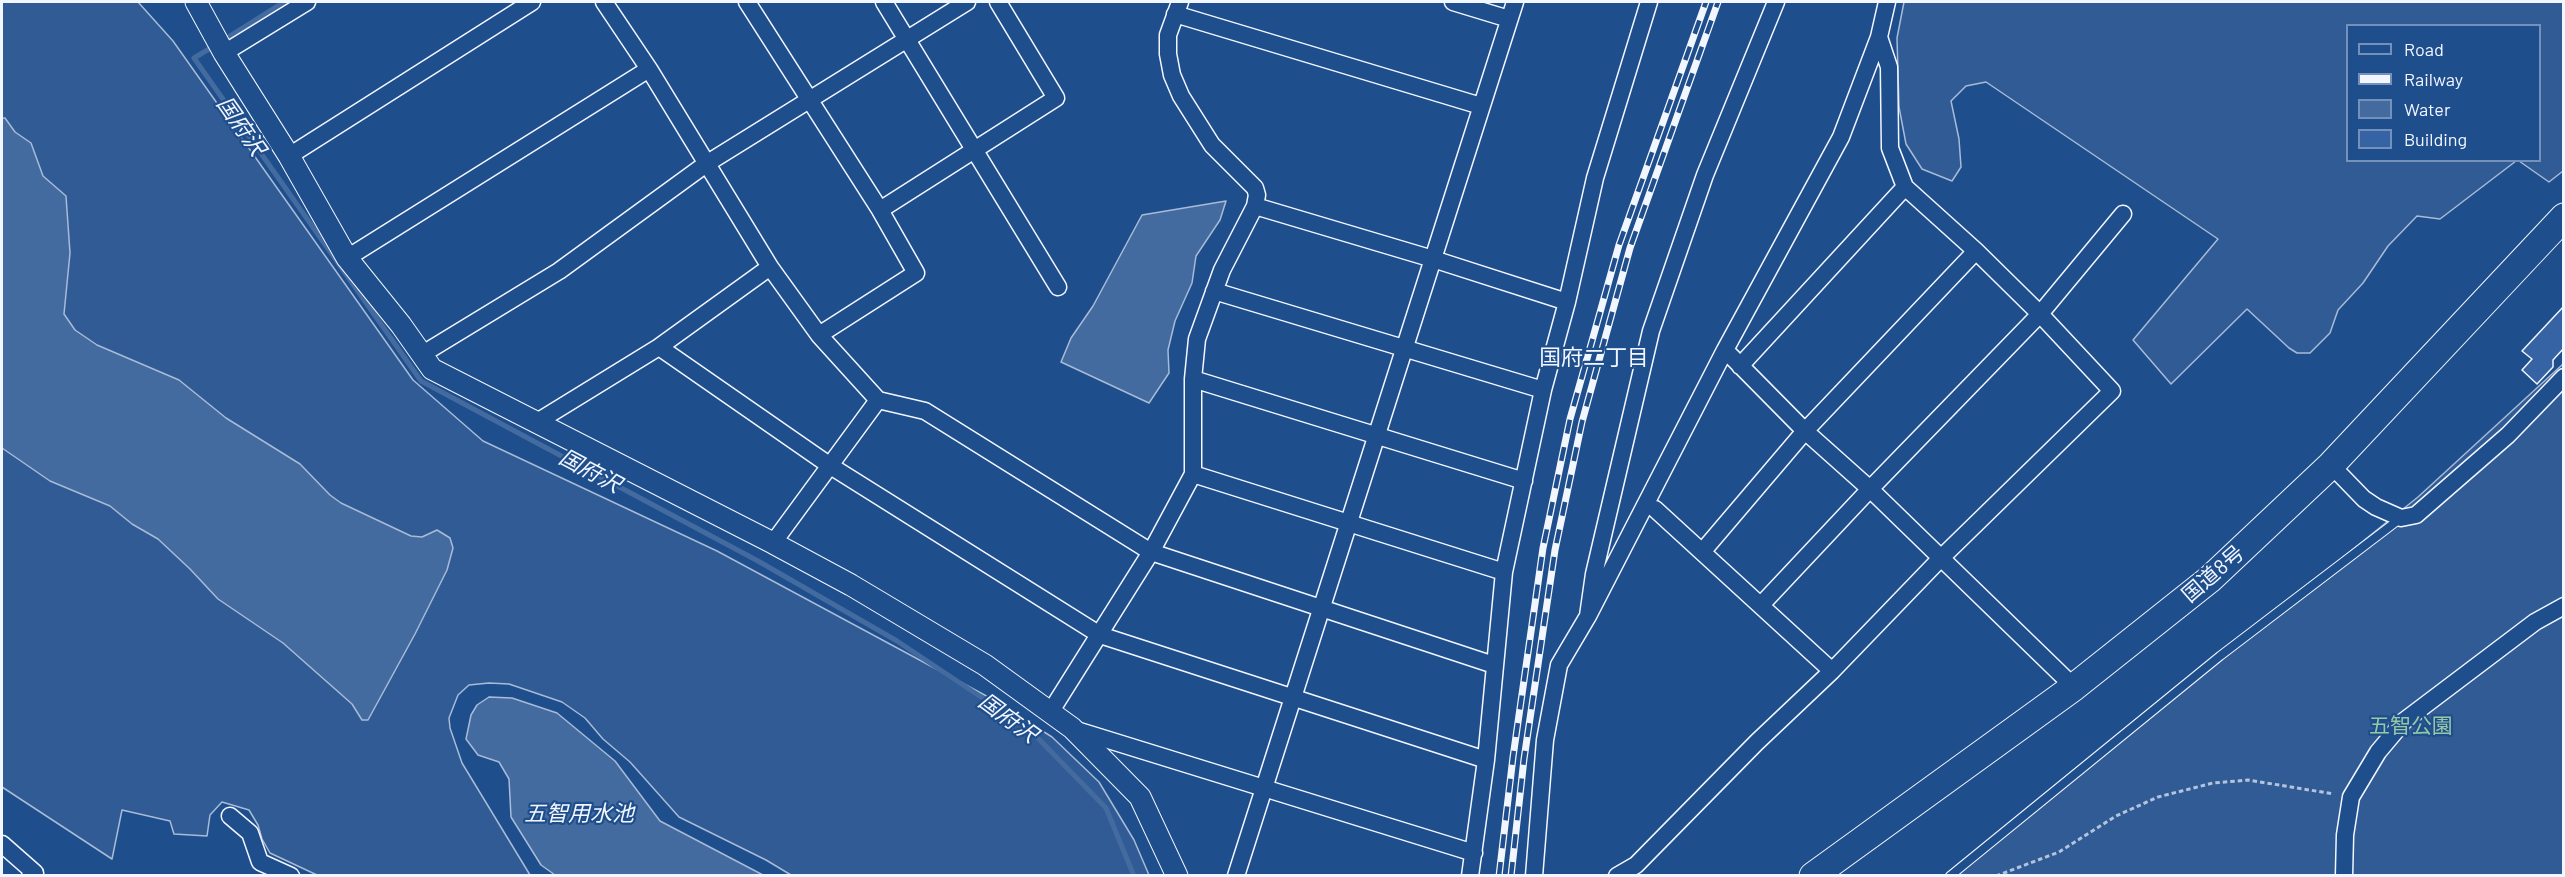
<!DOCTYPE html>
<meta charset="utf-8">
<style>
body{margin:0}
#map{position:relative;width:2565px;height:877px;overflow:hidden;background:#1f4e8c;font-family:Barlow,sans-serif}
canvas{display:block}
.frame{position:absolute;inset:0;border:3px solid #f2f6ff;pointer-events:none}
.legend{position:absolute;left:2346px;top:24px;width:195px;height:138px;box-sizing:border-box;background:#1f4e8c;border:2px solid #7391ba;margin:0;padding:8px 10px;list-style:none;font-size:18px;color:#f2f6ff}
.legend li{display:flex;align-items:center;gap:12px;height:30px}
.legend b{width:30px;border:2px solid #7391ba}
</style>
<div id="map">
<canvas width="2565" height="877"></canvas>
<div class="frame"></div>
<ul class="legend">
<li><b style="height:8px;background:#1f4e8c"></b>Road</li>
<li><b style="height:8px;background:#f2f6ff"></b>Railway</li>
<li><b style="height:16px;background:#446ba0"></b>Water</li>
<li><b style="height:16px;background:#3563a3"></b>Building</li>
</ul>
</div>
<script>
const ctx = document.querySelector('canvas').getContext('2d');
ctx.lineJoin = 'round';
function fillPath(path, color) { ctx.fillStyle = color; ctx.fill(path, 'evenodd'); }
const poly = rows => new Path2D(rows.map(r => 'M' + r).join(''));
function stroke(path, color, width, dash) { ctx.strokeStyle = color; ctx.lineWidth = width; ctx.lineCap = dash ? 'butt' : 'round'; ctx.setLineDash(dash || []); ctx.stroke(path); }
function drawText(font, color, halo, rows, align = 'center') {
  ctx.font = font + ' Barlow,"Noto Sans JP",sans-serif'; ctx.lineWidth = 4.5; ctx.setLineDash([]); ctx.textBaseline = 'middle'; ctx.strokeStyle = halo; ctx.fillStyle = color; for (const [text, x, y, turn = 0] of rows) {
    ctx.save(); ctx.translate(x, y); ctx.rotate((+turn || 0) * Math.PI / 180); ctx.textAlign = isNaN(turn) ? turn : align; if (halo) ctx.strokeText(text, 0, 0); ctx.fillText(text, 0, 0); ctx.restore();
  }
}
const built = poly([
 [2,2,138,2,173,41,413,380,483,441,717,551,992,699,1052,737,1099,782,1134,840,1149,875,791,875,766,860,679,817,630,762,603,739,585,718,562,702,509,684,489,683,469,685,458,695,449,718,450,728,462,763,530,875,317,875,270,853,262,839,258,825,249,810,222,802,210,815,207,836,174,834,170,821,122,810,112,859,2,787,2,2],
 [1904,2,2563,2,2563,171,2549,182,2519,161,2540,160,2540,26,2348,26,2348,160,2516,161,2440,219,2417,216,2388,246,2363,283,2338,310,2330,333,2310,353,2297,353,2289,348,2247,309,2171,384,2133,340,2218,239,1986,82,1966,86,1951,101,1959,139,1961,167,1952,181,1922,169,1906,144,1899,107,1897,38,1904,2],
 [2563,364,2563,875,1957,876,2078,770,2418,497,2563,364]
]);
fillPath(built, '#305b95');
stroke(built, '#a8bbd7', 1.5);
const water = poly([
 [2,118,5,118,15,132,31,143,43,176,66,196,70,253,64,314,75,330,97,345,179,380,226,418,300,464,330,495,341,503,411,536,422,537,437,530,450,538,453,548,447,570,415,634,368,720,362,720,352,704,283,643,218,599,190,569,158,539,132,524,110,506,50,481,2,448,2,118],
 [1226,201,1220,220,1196,256,1192,283,1175,321,1168,350,1169,373,1149,403,1061,362,1071,338,1093,306,1142,215,1226,201],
 [489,697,512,698,557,713,615,761,660,821,763,875,555,875,541,865,511,817,509,779,499,762,478,755,466,739,471,715,477,705,489,697]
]);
fillPath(water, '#446ba0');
stroke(water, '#a8bbd7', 1.5);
stroke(poly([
 [222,41,284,2],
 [214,46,194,58,421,381,758,561,897,641,1029,729,1106,808,1134,876]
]), '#446ba0', 5);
const building = poly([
 [2564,306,2564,348,2553,360,2553,367,2537,384,2522,370,2532,359,2522,351,2564,306]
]);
fillPath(building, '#3563a3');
stroke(building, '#f2f6ff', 1.5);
const service = poly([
 [1950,876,2220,656,2401,518]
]);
const minor = poly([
 [604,2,649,69,770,267,819,335,878,400,925,411,1151,552,1494,665],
 [747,2,880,210,916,273,819,335],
 [884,2,1058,287],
 [1453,2,1509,19],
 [1776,2,1705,175,1651,331,1594,574,1588,616,1725,350,1841,137,1879,37,1887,2],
 [1175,14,1481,106],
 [224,53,307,2],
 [289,156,532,2],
 [1255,206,1433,259,1567,302],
 [880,210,1056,98,998,2],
 [347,258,649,69],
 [1214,291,1543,390],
 [659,347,829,465,1100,635,1486,760],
 [1725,350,1805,431,1870,489,2074,687],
 [421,355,559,271,706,164,967,2],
 [1740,366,1905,187],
 [1193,379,1524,481],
 [537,422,659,347,770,267],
 [2331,465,2364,499,2376,507,2401,518,2416,515,2508,435,2564,377],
 [1193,474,1504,572],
 [1655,509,1832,671],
 [773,543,878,400],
 [1702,552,1805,431,1976,251],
 [1761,605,1870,489,2040,314,2123,214],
 [1051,711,1151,552,1193,474,1193,379,1197,339,1222,270,1255,206,1257,195,1255,188,1212,145,1181,96,1172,75,1168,54,1168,35,1180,2],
 [1073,729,1474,853],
 [230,816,250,833,260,862,291,876],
 [2,844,35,873,30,876],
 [1236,876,1515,2],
 [1470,876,1486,760,1504,572,1543,390,1567,302,1595,178,1649,2],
 [1534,876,1545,740,1559,665,1588,616],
 [1617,876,1636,865,1757,742,1832,671,1941,558,2112,391,2040,314,1976,251,1905,187,1890,148,1889,67,1879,37],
 [2344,876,2345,835,2351,797,2378,752,2404,721,2535,622,2564,606]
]);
const tertiary = poly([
 [196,2,224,53,289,156,347,258,401,325,432,369,773,543,851,585,985,665,1072,728,1140,797,1177,876]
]);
const trunk = poly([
 [1813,876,2074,687,2210,579,2331,465,2564,217]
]);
stroke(service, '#f2f6ff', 10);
stroke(minor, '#f2f6ff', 19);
stroke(tertiary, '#f2f6ff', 23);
stroke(trunk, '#f2f6ff', 29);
stroke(poly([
 [1996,876,2059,852,2116,816,2158,797,2213,783,2248,780,2334,794]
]), '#b3c4dc', 3, [4.5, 3]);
stroke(service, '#1f4e8c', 8);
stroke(minor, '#1f4e8c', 16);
stroke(tertiary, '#1f4e8c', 21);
stroke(trunk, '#1f4e8c', 27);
const rail = poly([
 [1499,876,1513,757,1543,548,1570,419,1619,245,1706,2],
 [1511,876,1524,759,1555,550,1582,422,1630,248,1718,2]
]);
stroke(rail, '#f2f6ff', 7);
stroke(rail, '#1f4e8c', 4.5, [14]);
drawText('21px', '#f2f6ff', '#1f4e8c', [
 ["国道8号",2213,574,-41]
]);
drawText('21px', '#97c8a6', '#1f4e8c', [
 ["五智公園",2411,726]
]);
drawText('italic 22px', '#f2f6ff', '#1f4e8c', [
 ["国府沢",241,126,55],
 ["国府沢",590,471,28],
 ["国府沢",1008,718,36],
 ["五智用水池",579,814]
]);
drawText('22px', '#f2f6ff', '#1f4e8c', [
 ["国府二丁目",1594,358]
]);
</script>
